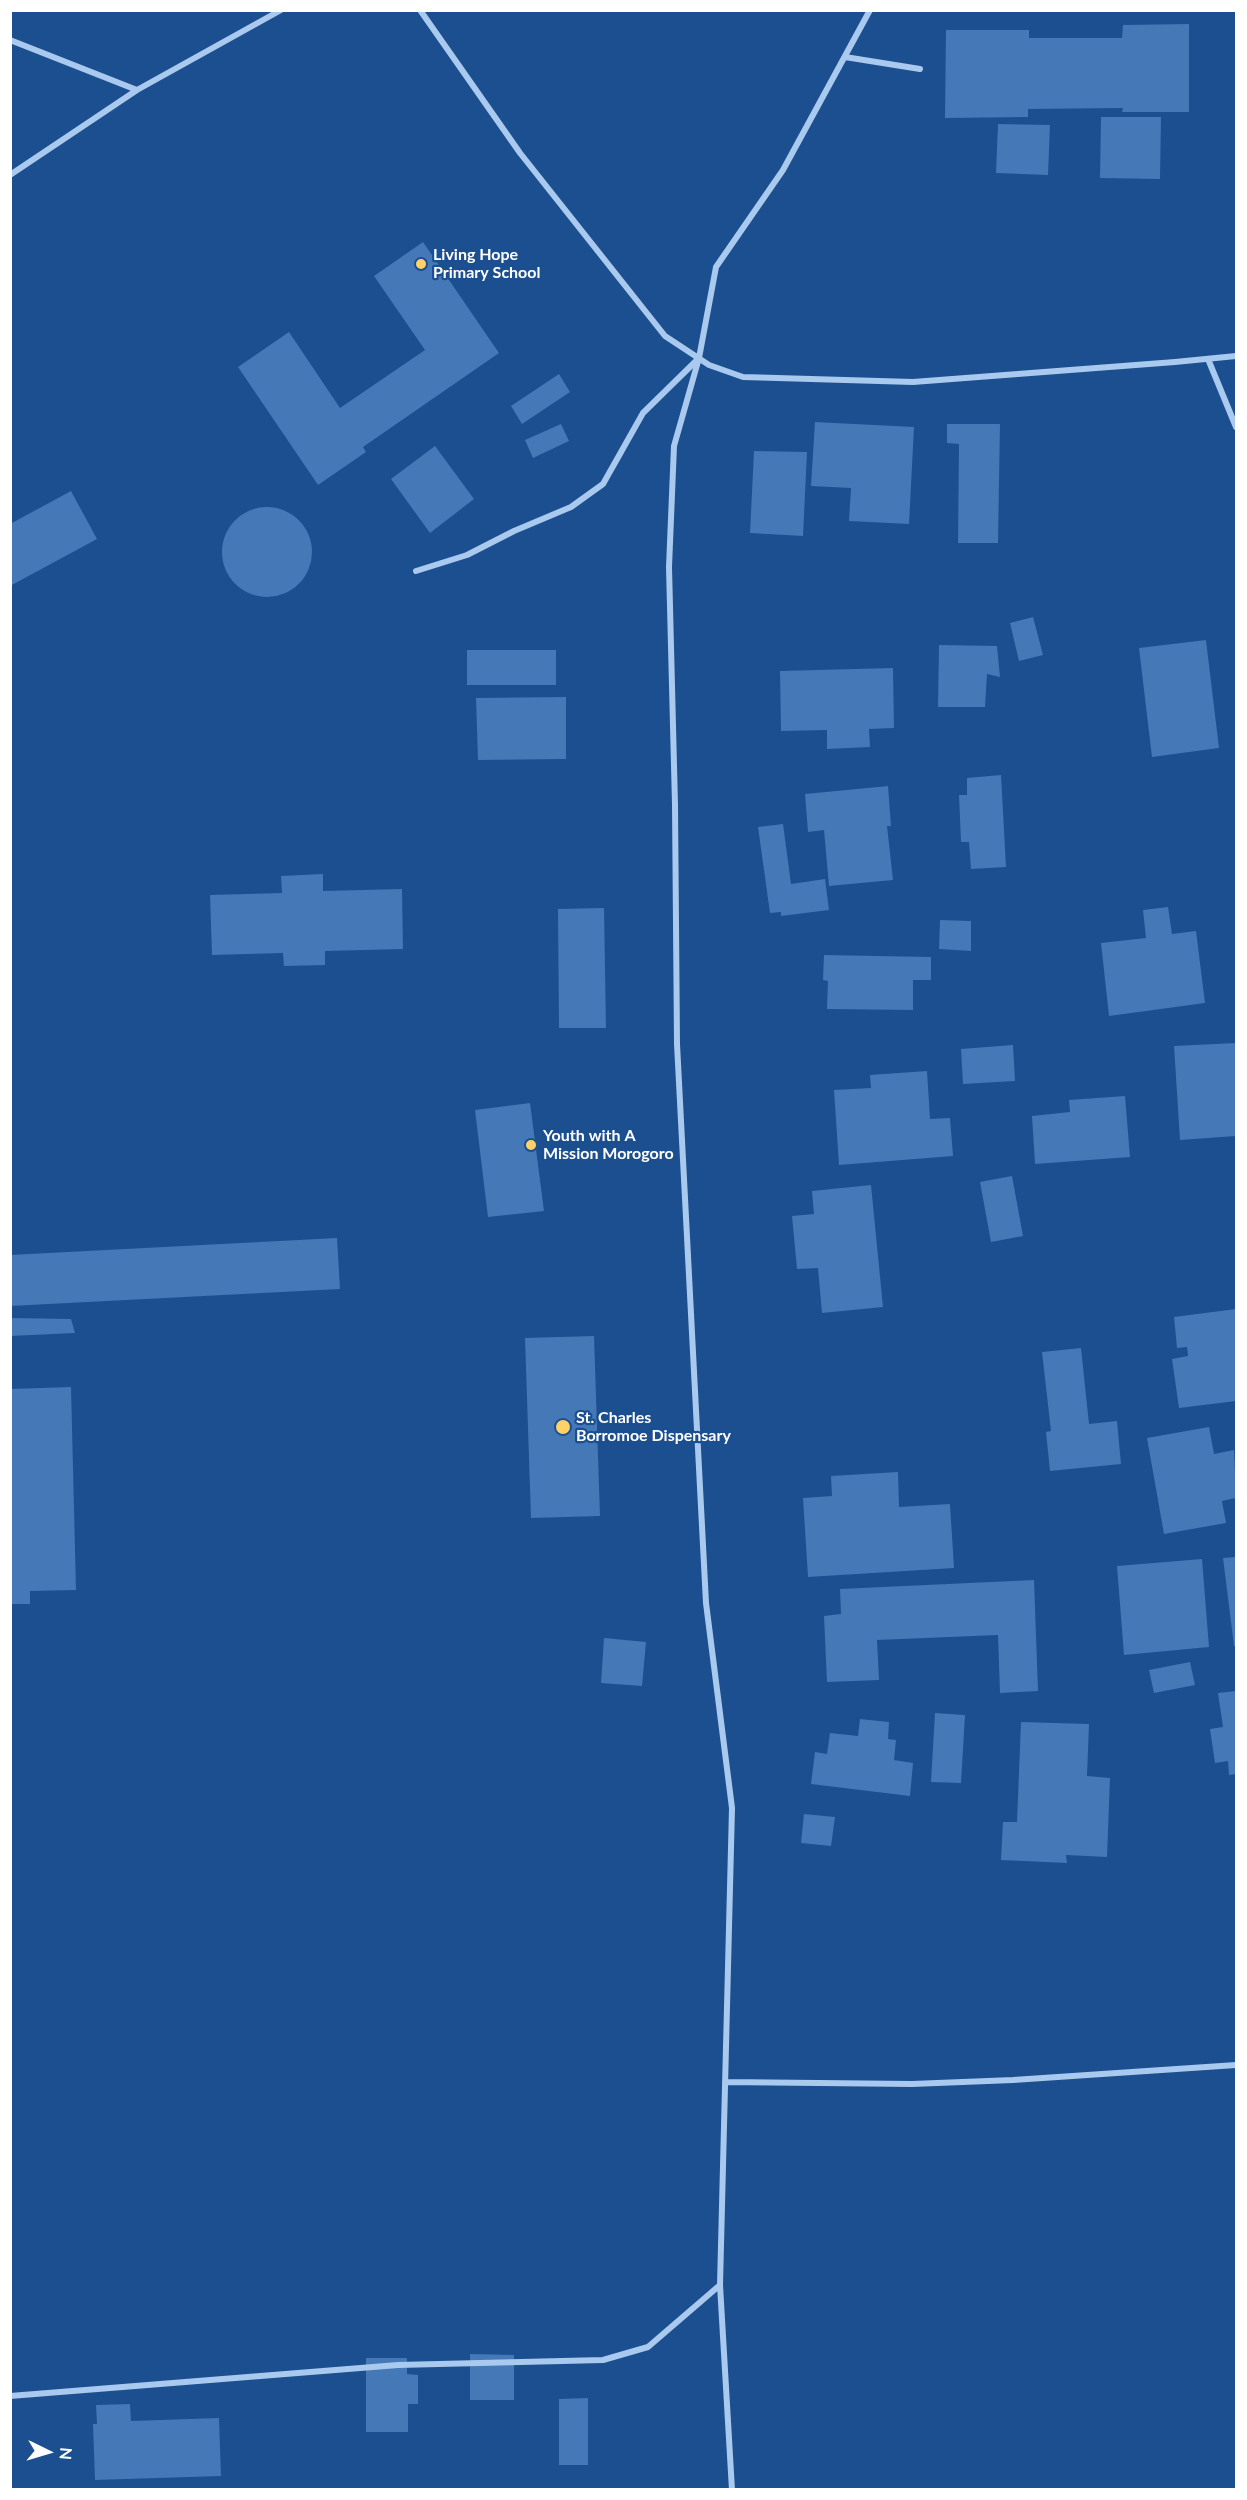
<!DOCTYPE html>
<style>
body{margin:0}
#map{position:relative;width:1247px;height:2500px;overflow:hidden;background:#1b4f8f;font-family:Lato,sans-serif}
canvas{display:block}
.frame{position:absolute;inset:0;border:12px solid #fff;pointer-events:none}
.north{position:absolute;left:18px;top:2422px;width:60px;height:60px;-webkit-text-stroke:4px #1b4f8f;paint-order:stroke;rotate:95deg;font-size:16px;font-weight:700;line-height:24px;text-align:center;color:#fff}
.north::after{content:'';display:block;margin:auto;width:21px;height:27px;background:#fff;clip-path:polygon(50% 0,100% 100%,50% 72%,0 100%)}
</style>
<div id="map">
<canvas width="1247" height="2500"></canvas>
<div class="frame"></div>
<div class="north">N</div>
</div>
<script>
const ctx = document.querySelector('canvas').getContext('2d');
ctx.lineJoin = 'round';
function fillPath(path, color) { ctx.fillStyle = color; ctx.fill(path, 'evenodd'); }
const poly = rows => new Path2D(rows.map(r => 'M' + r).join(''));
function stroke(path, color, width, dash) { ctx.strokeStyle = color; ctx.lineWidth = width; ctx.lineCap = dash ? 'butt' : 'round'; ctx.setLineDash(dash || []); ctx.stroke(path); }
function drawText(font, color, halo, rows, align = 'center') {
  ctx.font = font + ' Lato,sans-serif'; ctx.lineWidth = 4.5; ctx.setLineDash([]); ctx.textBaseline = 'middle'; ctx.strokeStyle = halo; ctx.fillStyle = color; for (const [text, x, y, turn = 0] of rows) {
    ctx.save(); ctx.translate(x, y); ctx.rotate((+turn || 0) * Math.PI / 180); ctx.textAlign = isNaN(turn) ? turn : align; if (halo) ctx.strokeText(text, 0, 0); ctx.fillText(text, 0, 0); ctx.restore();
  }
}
fillPath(poly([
 [1189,24,1189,112,1122,112,1123,108,1028,109,1028,117,945,118,946,30,1029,30,1029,38,1122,38,1123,25],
 [1101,117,1161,117,1160,179,1100,178],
 [998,124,1050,125,1048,175,996,173],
 [423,242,499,353,363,447,366,452,318,485,238,367,289,332,340,408,425,350,374,276],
 [559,374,570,392,522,424,511,406],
 [815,422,914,427,909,524,849,521,851,488,811,486],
 [561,424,569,441,533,458,525,440],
 [947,424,1000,424,998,543,958,543,959,444,947,443],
 [435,446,474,499,430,533,391,479],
 [754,451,807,452,803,536,750,533],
 [71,491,97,539,10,586,10,524],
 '222 552a45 45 0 1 1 90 0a45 45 0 1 1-90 0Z',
 [1033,617,1043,655,1019,661,1010,623],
 [1206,640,1219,748,1152,757,1139,648],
 [939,645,997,646,1000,677,987,674,985,707,938,707],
 [467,650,556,650,556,685,467,685],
 [893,668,894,728,869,729,870,747,827,749,827,730,781,731,780,671],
 [566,697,566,759,478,760,476,698],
 [1001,775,1006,867,971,869,969,842,961,842,959,795,967,795,967,778],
 [888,786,891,826,887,826,893,880,829,886,824,830,808,832,805,794],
 [783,824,791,884,825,879,829,910,781,916,781,912,770,913,758,827],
 [323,874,323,891,402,889,403,949,325,951,325,965,284,966,283,953,212,955,210,895,282,893,281,876],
 [1168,907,1172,934,1196,931,1205,1003,1109,1016,1101,943,1146,938,1143,910],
 [604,908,606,1028,559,1028,558,909],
 [940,920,971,921,971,951,939,949],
 [824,955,931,957,931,980,913,980,913,1010,827,1009,828,981,823,980],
 [1236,1043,1236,1136,1180,1140,1174,1046],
 [1013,1045,1015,1081,963,1084,961,1049],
 [927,1071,930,1119,950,1118,953,1156,839,1165,834,1090,871,1088,870,1075],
 [1125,1096,1130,1157,1035,1164,1032,1116,1070,1112,1069,1100],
 [530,1103,544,1211,488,1217,475,1110],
 [1012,1176,1023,1236,991,1242,980,1182],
 [871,1185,883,1307,822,1313,818,1268,797,1269,792,1216,814,1214,812,1191],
 [337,1238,340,1289,10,1306,10,1255],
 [1236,1309,1236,1401,1179,1408,1172,1359,1188,1356,1187,1347,1177,1348,1174,1317],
 [10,1318,71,1319,75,1333,10,1336],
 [594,1336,600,1516,531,1518,525,1338],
 [1081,1348,1089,1424,1117,1421,1121,1464,1050,1471,1046,1432,1051,1431,1042,1352],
 [71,1387,76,1590,30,1591,30,1604,10,1604,10,1389],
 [1209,1427,1214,1454,1234,1450,1236,1498,1222,1501,1226,1523,1164,1534,1147,1438],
 [898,1472,899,1507,950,1504,954,1568,808,1577,803,1498,832,1496,831,1476],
 [1236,1557,1236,1646,1234,1646,1223,1558],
 [1202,1559,1209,1647,1124,1655,1117,1566],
 [1034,1580,1038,1691,1000,1693,998,1635,877,1640,879,1680,827,1682,824,1616,841,1614,840,1589],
 [604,1638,646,1642,642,1686,601,1683],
 [1190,1662,1195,1685,1154,1693,1149,1670],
 [1236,1691,1236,1774,1229,1775,1228,1761,1215,1763,1210,1729,1223,1727,1218,1693],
 [935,1713,965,1715,961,1783,931,1782],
 [860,1719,889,1722,888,1739,896,1740,894,1760,913,1763,910,1796,811,1784,815,1752,827,1754,830,1733,858,1736],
 [1021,1722,1089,1724,1087,1776,1110,1778,1107,1857,1066,1855,1067,1863,1001,1860,1003,1822,1017,1822],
 [804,1814,835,1817,831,1846,801,1843],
 [470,2354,514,2355,514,2400,470,2400],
 [366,2358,407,2358,407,2374,418,2375,418,2404,408,2404,408,2432,366,2432],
 [588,2398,588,2465,559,2465,559,2399],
 [130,2404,131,2421,219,2418,221,2476,95,2480,93,2424,97,2424,96,2405]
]), '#4478b7');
stroke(poly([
 [420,10,520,153,665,336,709,365,743,377,913,382,1175,362,1236,356],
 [10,40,137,90],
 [845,57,920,69],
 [10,175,137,90,281,10],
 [1208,359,1236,427],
 [416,571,467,555,514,531,571,507,603,484,643,413,698,359],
 [725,2082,912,2084,1013,2080,1236,2065],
 [10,2396,398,2365,603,2360,648,2347,720,2285],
 [732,2490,720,2285,732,1808,706,1603,677,1044,675,805,669,567,674,446,699,358,716,267,783,170,870,10]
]), '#a9c9ee', 6);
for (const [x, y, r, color] of [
 [421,264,6,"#ffd166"],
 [531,1145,6,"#ffd166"],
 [563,1427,8,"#ffd166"]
]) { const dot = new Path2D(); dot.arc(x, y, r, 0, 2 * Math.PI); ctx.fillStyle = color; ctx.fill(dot); stroke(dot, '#1b4f8f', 2); }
drawText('bold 16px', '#fff', '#1b4f8f', [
 ["Living Hope",433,255],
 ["Primary School",433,273],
 ["Youth with A",543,1136],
 ["Mission Morogoro",543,1154],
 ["St. Charles",576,1418],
 ["Borromoe Dispensary",576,1436]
], 'left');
</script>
